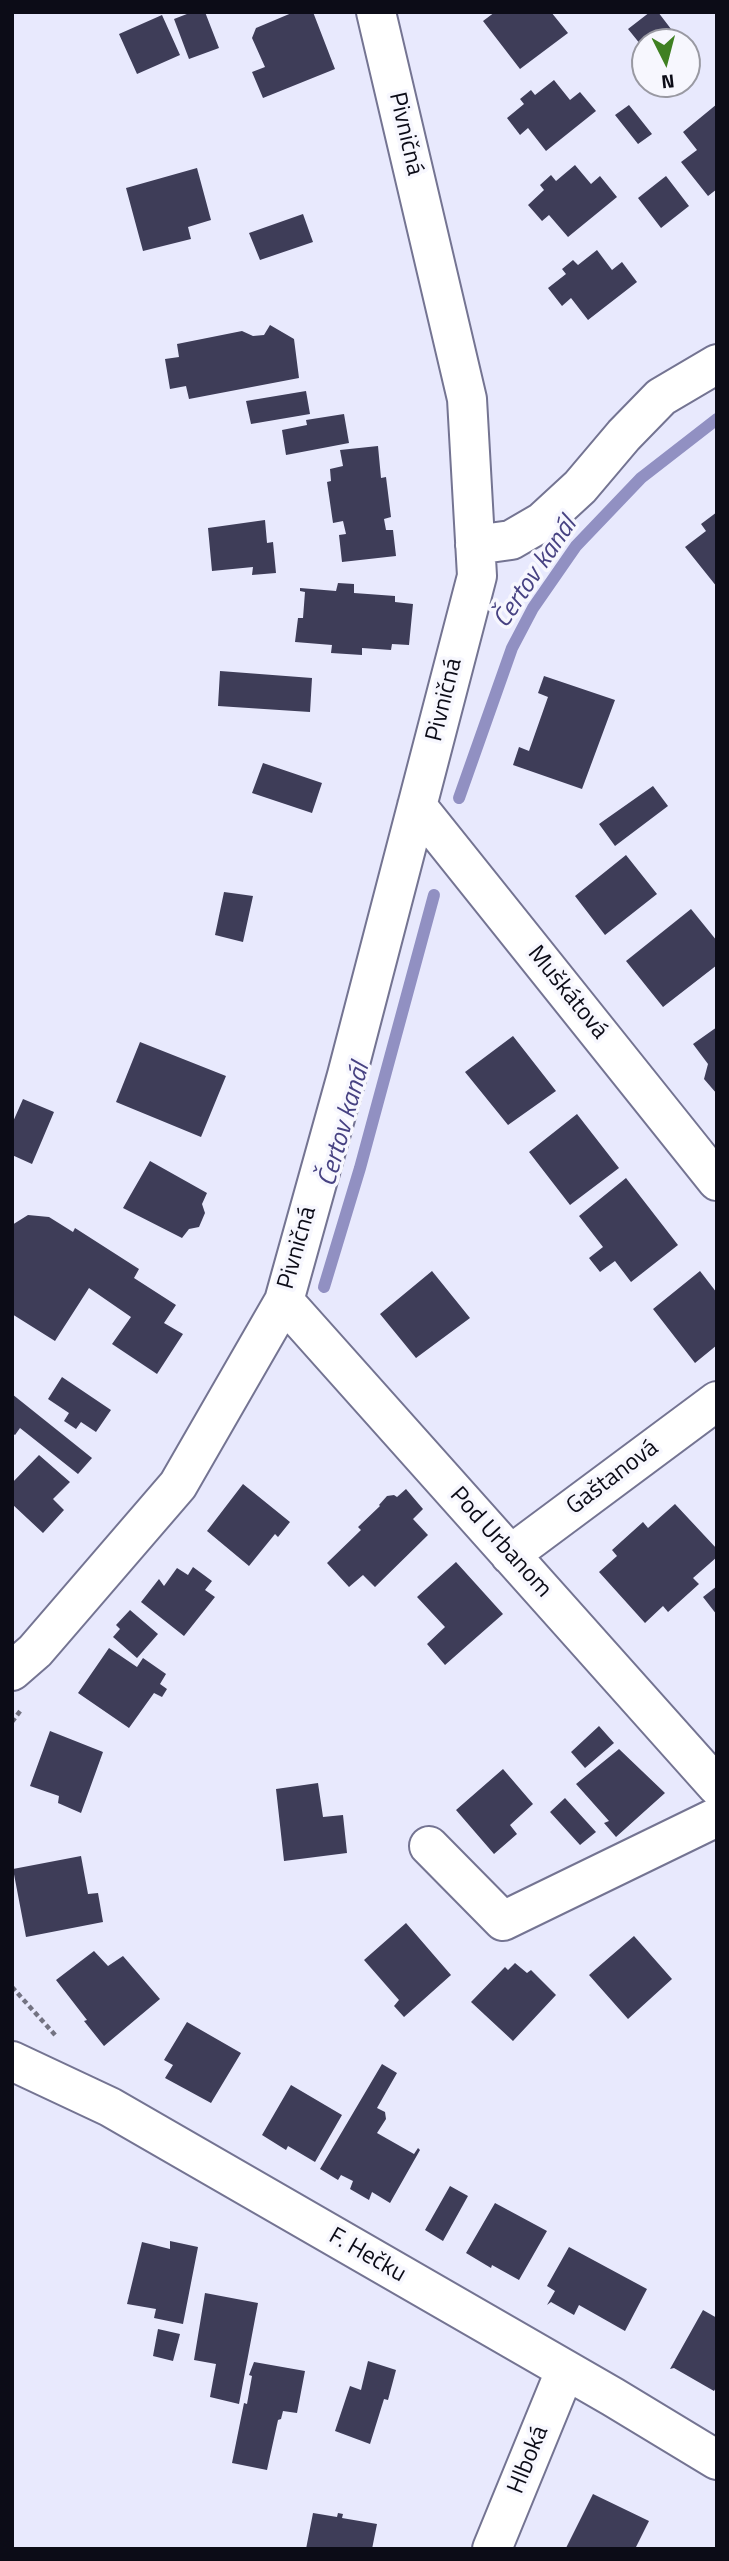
<!DOCTYPE html>
<meta charset="utf-8">
<style>
body{margin:0}
#map{position:relative;width:729px;height:2561px;overflow:hidden;background:#e8e9fd;font-family:"Titillium Web",sans-serif}
canvas{display:block}
.frame{position:absolute;inset:0;border:14px solid #0c0c17;pointer-events:none}
.north{position:absolute;left:631px;top:28px;width:70px;height:70px;box-sizing:border-box;background:#f7f7fe;border:2px solid #9999a2;border-radius:50%;rotate:174deg;font-size:19px;font-weight:700;line-height:28px;text-align:center;color:#0c0c17}
.north::after{content:'';display:block;margin:auto;width:24px;height:32px;background:#3f8022;clip-path:polygon(50% 0,100% 100%,50% 72%,0 100%)}
</style>
<div id="map">
<canvas width="729" height="2561"></canvas>
<div class="frame"></div>
<div class="north">N</div>
</div>
<script>
const ctx = document.querySelector('canvas').getContext('2d');
ctx.lineJoin = 'round';
const poly = rows => new Path2D(rows.map(r => 'M' + r).join(''));
function stroke(path, color, width, dash) { ctx.strokeStyle = color; ctx.lineWidth = width; ctx.lineCap = dash ? 'butt' : 'round'; ctx.setLineDash(dash || []); ctx.stroke(path); }
function fillPath(path, color) { ctx.fillStyle = color; ctx.fill(path, 'evenodd'); }
function drawText(font, color, halo, rows, align = 'center') {
  ctx.font = font + ' "Titillium Web",sans-serif'; ctx.lineWidth = 7; ctx.setLineDash([]); ctx.textBaseline = 'middle'; ctx.strokeStyle = halo; ctx.fillStyle = color; for (const [text, x, y, turn = 0] of rows) {
    ctx.save(); ctx.translate(x, y); ctx.rotate((+turn || 0) * Math.PI / 180); ctx.textAlign = isNaN(turn) ? turn : align; if (halo) ctx.strokeText(text, 0, 0); ctx.fillText(text, 0, 0); ctx.restore();
  }
}
stroke(poly([
 [459,798,512,648,533,608,576,546,641,478,717,419],
 [324,1287,360,1168,434,895]
]), '#9190c2', 12);
fillPath(poly([
 [192,12,205,12,219,48,189,59,174,19],
 [294,12,313,12,335,69,263,98,252,72,265,67,252,38,256,28],
 [495,12,551,12,568,33,520,69,483,21],
 [650,12,658,12,681,42,645,42,645,50,628,29],
 [162,15,180,55,137,74,119,34],
 [554,80,570,100,580,92,596,111,546,151,528,128,520,135,507,118,524,104,520,99,531,90,535,95],
 [717,104,717,189,708,196,681,162,697,150,683,132],
 [629,105,652,134,638,144,615,115],
 [575,165,591,184,600,176,617,197,568,237,549,215,542,221,528,205,544,190,540,185,551,175,556,181],
 [197,168,211,220,188,227,191,239,143,251,126,188],
 [666,176,689,206,661,228,638,198],
 [303,214,313,242,260,260,249,233],
 [597,250,612,270,622,262,637,282,588,320,571,298,562,306,548,288,566,274,562,269,573,260,578,265],
 [270,325,294,339,299,378,189,399,186,386,170,389,165,359,179,357,177,344,242,331,253,336,264,335],
 [306,391,310,414,251,424,246,401],
 [344,414,349,443,286,455,282,430,307,425,306,420],
 [378,446,381,478,386,477,391,517,384,519,386,530,393,530,396,556,342,562,339,535,346,534,343,521,333,523,327,482,331,481,330,469,343,466,340,450],
 [717,512,717,587,685,547,706,531,701,524],
 [265,520,267,543,273,542,276,573,252,575,253,567,212,571,208,528],
 [338,583,354,584,354,593,395,596,395,602,413,604,409,645,392,644,391,650,362,648,362,655,331,653,332,645,295,642,298,618,303,618,305,592,300,591,300,588,336,591],
 [220,671,312,678,310,712,218,706],
 [544,676,615,700,582,789,513,765,519,747,529,751,548,697,538,693],
 [263,763,322,783,312,813,252,793],
 [653,786,668,806,615,846,599,824],
 [626,855,657,894,605,935,575,896],
 [224,892,253,896,243,942,215,935],
 [691,909,717,941,717,965,663,1007,626,961],
 [717,1027,717,1094,704,1079,708,1064,693,1044],
 [513,1036,556,1091,508,1125,465,1072],
 [140,1042,226,1076,201,1137,116,1102],
 [23,1099,54,1112,32,1164,12,1155,12,1124],
 [577,1114,619,1168,570,1205,529,1152],
 [150,1161,207,1193,202,1204,205,1213,199,1227,189,1229,182,1238,123,1208],
 [626,1178,678,1245,631,1282,615,1261,600,1272,589,1258,603,1247,579,1216],
 [28,1215,49,1217,73,1232,75,1228,139,1269,134,1278,176,1305,164,1323,183,1334,157,1374,112,1344,131,1317,89,1288,55,1341,12,1314,12,1225],
 [432,1271,470,1318,416,1358,380,1314],
 [700,1271,717,1293,717,1345,695,1363,653,1309],
 [62,1377,111,1410,96,1432,81,1422,76,1429,64,1421,69,1413,48,1399],
 [12,1394,92,1458,78,1474,20,1428,15,1435,12,1433],
 [39,1455,70,1482,53,1499,64,1510,43,1533,12,1504,12,1483],
 [243,1484,290,1522,278,1537,275,1534,249,1566,207,1531],
 [406,1489,423,1509,413,1519,428,1535,375,1587,363,1575,349,1587,327,1563,361,1530,358,1527,380,1506,379,1505,387,1496,394,1495,397,1497],
 [675,1504,717,1549,717,1557,693,1578,699,1584,668,1612,663,1606,645,1623,599,1572,617,1556,612,1550,643,1522,648,1528],
 [456,1562,503,1614,445,1665,427,1644,445,1627,417,1597],
 [193,1567,212,1581,205,1590,215,1597,184,1636,141,1602,159,1579,164,1586,177,1568,188,1575],
 [717,1586,717,1615,703,1597],
 [130,1610,158,1634,137,1658,113,1637,120,1629,116,1625],
 [109,1648,137,1667,143,1658,166,1674,160,1684,167,1689,162,1697,154,1693,129,1728,78,1693],
 [599,1726,614,1743,585,1768,571,1752],
 [50,1731,103,1752,81,1813,58,1803,59,1796,30,1786],
 [619,1749,665,1793,616,1837,604,1823,609,1821,576,1784],
 [503,1769,533,1804,510,1825,517,1834,494,1854,456,1810],
 [318,1783,323,1817,343,1815,347,1853,284,1861,276,1789],
 [565,1798,596,1832,580,1845,550,1812],
 [81,1856,88,1894,98,1893,103,1922,26,1937,13,1869],
 [406,1923,451,1975,404,2017,394,2006,399,2000,364,1960],
 [634,1936,672,1979,628,2019,589,1975],
 [94,1951,108,1966,123,1956,160,1999,104,2046,84,2021,87,2020,56,1980],
 [515,1963,527,1973,531,1970,556,1995,513,2041,471,2002,505,1967,508,1970],
 [187,2022,241,2053,211,2103,165,2078,173,2065,164,2060],
 [382,2064,397,2073,377,2108,385,2112,386,2119,377,2133,414,2154,418,2148,420,2150,390,2203,372,2192,369,2200,350,2189,353,2181,341,2175,338,2180,320,2169],
 [291,2085,342,2115,315,2162,288,2146,286,2150,262,2135],
 [450,2186,468,2196,443,2241,425,2230],
 [495,2203,547,2231,519,2280,492,2265,491,2268,466,2253],
 [170,2241,198,2247,183,2324,154,2318,156,2309,127,2304,142,2242,170,2249],
 [569,2247,647,2289,625,2331,579,2305,574,2315,551,2302,547,2305,555,2291,547,2286],
 [205,2293,258,2303,239,2404,210,2397,216,2364,194,2360],
 [703,2310,717,2318,717,2386,714,2391,674,2368,670,2369],
 [158,2329,180,2334,173,2361,153,2356],
 [368,2361,396,2370,388,2400,384,2399,370,2444,335,2431,350,2386,361,2390],
 [254,2362,305,2371,297,2413,283,2411,281,2419,278,2420,267,2470,232,2463,244,2403,247,2404,252,2376,249,2375],
 [593,2494,649,2521,635,2549,566,2548],
 [313,2513,337,2517,338,2513,343,2514,342,2518,377,2524,372,2549,306,2549]
]), '#3e3d58');
const minor = poly([
 [475,545,511,540,542,522,580,487,624,435,661,397,717,364],
 [417,806,717,1181],
 [284,1301,717,1786],
 [510,1555,717,1401],
 [12,1671,35,1651,178,1485,284,1301,347,1075,477,576,467,399,376,12],
 [429,1846,503,1921,717,1817],
 [12,2061,110,2107,613,2397,717,2460],
 [492,2549,565,2371]
]);
stroke(minor, '#747492', 42);
stroke(poly([
 [12,1722,21,1710],
 [12,1987,56,2036]
]), '#737382', 4.5, [5, 3.5]);
stroke(minor, '#fff', 38);
drawText('24px', '#0c0c17', '#f7f7fe', [
 ["Pivničná",405,134,77],
 ["Pivničná",445,700,-76],
 ["Muškátová",567,993,51],
 ["Pivničná",298,1248,-74],
 ["Gaštanová",613,1478,-37],
 ["Pod Urbanom",500,1543,48],
 ["F. Hečku",367,2256,30],
 ["Hlboká",529,2460,-68]
]);
drawText('italic 26px', '#474282', '#f7f7fe', [
 ["Čertov kanál",536,573,-56],
 ["Čertov kanál",345,1125,-74]
]);
</script>
